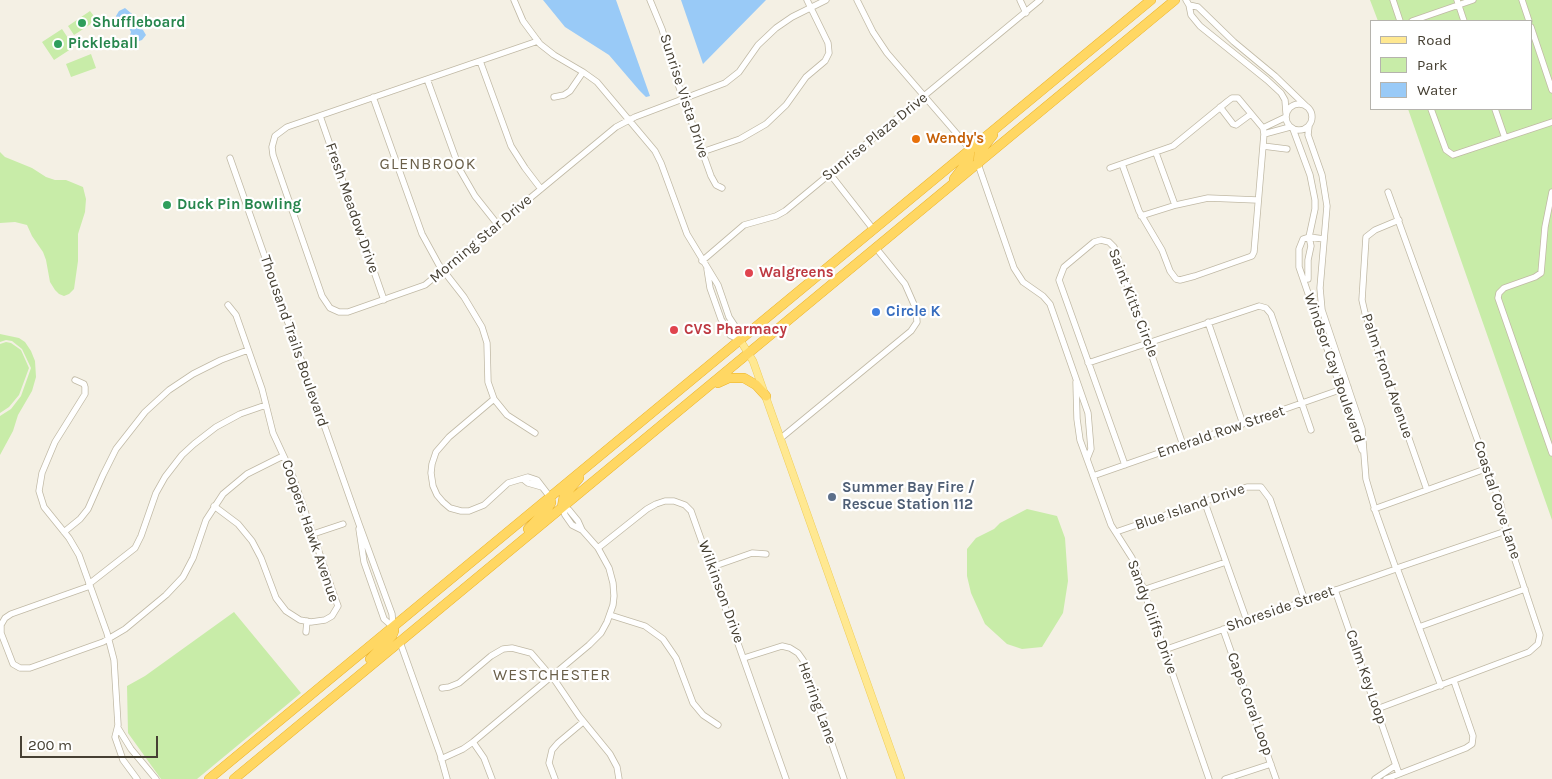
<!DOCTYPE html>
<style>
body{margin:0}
#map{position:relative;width:1552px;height:779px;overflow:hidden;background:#f4f0e4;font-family:Karla,sans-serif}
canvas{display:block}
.legend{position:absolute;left:1370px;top:20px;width:162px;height:90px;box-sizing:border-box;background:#fff;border:1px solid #b5b3ad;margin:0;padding:6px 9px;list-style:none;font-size:15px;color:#464033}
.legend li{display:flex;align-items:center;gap:10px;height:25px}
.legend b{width:25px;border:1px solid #b5b3ad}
.scale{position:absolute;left:20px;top:736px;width:138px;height:22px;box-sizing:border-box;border:2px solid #464033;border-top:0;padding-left:6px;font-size:15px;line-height:18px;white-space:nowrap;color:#464033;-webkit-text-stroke:4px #fff;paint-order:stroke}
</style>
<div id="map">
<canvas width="1552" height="779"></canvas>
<ul class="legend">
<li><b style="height:6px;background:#ffe891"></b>Road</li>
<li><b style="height:14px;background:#c8eca8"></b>Park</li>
<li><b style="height:14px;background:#99caf7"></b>Water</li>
</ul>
<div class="scale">200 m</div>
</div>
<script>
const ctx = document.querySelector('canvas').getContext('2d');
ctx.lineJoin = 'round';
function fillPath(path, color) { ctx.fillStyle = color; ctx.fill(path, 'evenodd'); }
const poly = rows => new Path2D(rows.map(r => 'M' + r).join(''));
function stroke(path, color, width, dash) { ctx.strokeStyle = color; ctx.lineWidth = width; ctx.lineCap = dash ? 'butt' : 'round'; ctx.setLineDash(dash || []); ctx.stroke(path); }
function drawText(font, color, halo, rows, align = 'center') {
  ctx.font = font + ' Karla,sans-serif'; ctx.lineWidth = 4.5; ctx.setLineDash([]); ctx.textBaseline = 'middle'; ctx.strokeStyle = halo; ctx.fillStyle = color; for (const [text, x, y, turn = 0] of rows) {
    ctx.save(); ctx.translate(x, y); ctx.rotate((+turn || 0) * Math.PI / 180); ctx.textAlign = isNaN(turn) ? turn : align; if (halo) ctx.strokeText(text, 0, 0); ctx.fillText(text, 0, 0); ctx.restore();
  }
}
fillPath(poly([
 [1370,0,1552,0,1552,520,1408,109,1531,109,1531,21,1378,21],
 [90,11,97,20,74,35,68,26],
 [62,29,74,47,54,60,42,42],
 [91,54,96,68,71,77,66,64],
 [0,152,5,157,32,168,46,177,55,180,66,180,83,187,86,199,85,212,78,234,78,261,74,289,69,294,64,296,59,294,55,290,50,282,46,260,43,252,32,236,27,225,15,222,0,223],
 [0,334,19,338,25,342,31,351,35,361,36,377,32,391,18,415,13,431,0,455,0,416,11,409,21,396,31,368,22,349,12,341,6,340,0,342],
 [6,342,11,343,21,350,29,368,19,395,9,407,0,413,0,344],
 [1027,509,1057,516,1065,538,1068,581,1063,613,1042,647,1022,649,1007,644,985,624,971,593,967,576,967,549,976,538,994,529,1000,523],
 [234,612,301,693,197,779,161,779,128,733,127,686,145,676]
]), '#c8eca8');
fillPath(poly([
 [543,0,616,0,650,96,646,97,639,90,609,55,565,27],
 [681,0,766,0,703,64],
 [125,8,132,14,135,25,143,30,146,35,142,40,123,46,129,38,131,32,129,28,119,22,116,16,119,11]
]), '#99caf7');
const minor = poly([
 [514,0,523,21,540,44,554,55,583,72,597,82,655,151,661,163,687,234,718,285,729,317,739,332,740,340,730,335,721,319,710,288,707,269],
 [650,0,662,29,678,84,711,176,716,185,722,188],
 [857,0,873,32,887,53,970,149],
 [1020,0,1026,13],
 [1186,0,1189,5,1191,15,1200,26,1267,80,1281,93,1285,100,1286,113],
 [1393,0,1400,21],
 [1457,0,1464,21],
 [1522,0,1529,21],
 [1189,5,1198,7,1234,42,1275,76,1306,106],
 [1412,21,1473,0],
 [1531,27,1552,90],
 [538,41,287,127,275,136,272,147,273,155,322,296,330,308,339,312,348,312,425,285,616,127,635,117,725,83,739,72,758,45,776,28,792,17,826,0],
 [480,61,511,146,525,168,541,189],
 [427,79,460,170,475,196,498,225],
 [373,97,422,234,439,265,464,297,482,327,487,343,488,382,494,399,507,415,535,433],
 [554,97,564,95,570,91,583,72],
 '1286 117a13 13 0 1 1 26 0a13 13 0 1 1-26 0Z',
 [1220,107,1233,124,1236,125,1251,114],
 [1431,109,1446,150,1453,155,1552,122],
 [1495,109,1505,138],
 [320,116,384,300],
 [1263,128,1286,117],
 [1293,129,1310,175,1315,200,1315,209,1309,237,1311,246,1308,260,1308,279],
 [1264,134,1290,127],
 [1263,146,1287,149],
 [702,152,740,139,766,124,786,105,806,77,825,61,829,53,828,43,807,0],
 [1156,153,1175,205],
 [230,158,359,524,392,614,393,627],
 [978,164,1014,268,1023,282,1043,296,1050,304,1088,413,1091,449,1087,459],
 [1110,168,1173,146,1228,101,1232,98,1238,98,1263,128,1264,134,1254,252,1252,256,1195,276,1180,280,1176,279,1170,271,1162,250,1139,211,1122,164],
 [830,174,873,229],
 [1552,192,1545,227,1541,273,1535,277,1504,288,1499,293,1498,298,1552,453],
 [1141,216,1176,205,1208,198,1257,200],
 [1399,220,1375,230,1366,237,1362,300,1365,313,1427,490],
 [1324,239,1309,237,1303,239,1299,249,1299,267,1362,450],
 [702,261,744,225,776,216,785,211,1040,0],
 [1208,322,1243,424],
 [1088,363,1259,306,1266,308,1271,314,1311,430],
 [75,380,84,384,85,387,85,394,55,442,42,473,39,491,44,507,69,538,79,555,107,633,114,660,118,725,115,737,123,760,137,779],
 [1076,382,1077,419,1080,440,1111,525,1132,558,1136,568,1209,779],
 [494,399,449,437,436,452,432,464,431,473,433,486,437,495,443,502,450,508,461,511,469,511,484,505,508,483,528,477,537,480,550,497],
 [781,438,911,331,917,322,916,309,905,284,876,248],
 [1125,465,1059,280,1064,267,1094,242,1101,240,1109,242,1114,247,1183,445],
 [1093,476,1348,387],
 [523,479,528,483,542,487],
 [1205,503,1247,621],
 [214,506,238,524,252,541,261,558,276,598,286,611,300,620,311,622,325,620,332,616,338,606,335,598,292,474,273,433,262,389,236,315,228,305],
 [562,507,565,515,572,525,582,530],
 [1374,509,1488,468],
 [359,529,364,562,384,619,393,627],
 [64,532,80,519,88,509,103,475,116,449,145,412,169,390,193,374,221,360,248,350],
 [1116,532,1247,487,1261,487,1270,499,1305,601],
 [313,534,343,524],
 [598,548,647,509,656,504,665,501,674,501,685,505,691,511,786,779],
 [712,567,752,553,766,554],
 [89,584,135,548,141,536,156,493,165,477,182,455,194,444,216,427,240,414,266,405],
 [90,586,11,614,5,618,1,625,1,633,13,664,20,668,30,668,103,642,125,629,166,595,183,577,193,558,206,520,223,494,247,474,283,456],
 [1143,590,1226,562],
 [1335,590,1399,774],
 [610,615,645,626,663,639,676,658,693,703,703,715,718,725],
 [1419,627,1525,589],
 [1223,629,1276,779],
 [306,632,307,621],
 [400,642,440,754,447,779],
 [1164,650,1396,569,1376,513,1366,479,1362,429,1322,310,1320,288,1327,206,1322,175,1308,135,1309,126],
 [744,658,782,646,790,648,798,653,803,660,844,779],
 [1441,686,1397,568,1506,531],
 [442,688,449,687,459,683,491,656,503,649,512,648,531,653,556,682,579,716,610,754,617,767,619,779],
 [1377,709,1529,652,1538,644,1540,635,1507,536,1501,505,1388,192],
 [118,728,131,749,156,779],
 [473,742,484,758,492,779],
 [441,759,463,749,473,742,589,645,601,633,607,622,613,605,614,596,613,583,609,568,598,548,582,530,578,521,569,510,562,507],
 [555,779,549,763,552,750,558,743,583,722],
 [1225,779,1271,764],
 [1375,779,1396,765],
 [1386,779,1466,748,1472,744,1473,736,1454,681]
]);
const major = poly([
 [740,340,753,361,901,779]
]);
const highway = poly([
 [978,164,979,153,993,135],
 [954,179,969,159,970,149],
 [718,383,729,378,744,378,756,385,766,396],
 [562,507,564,496,579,478],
 [528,529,548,508,551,503,550,497],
 [370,659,392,636,394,631,393,627],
 [209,779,1151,0],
 [234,779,1175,0]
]);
stroke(minor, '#c0b9a5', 7);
stroke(major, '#eecc57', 8);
stroke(highway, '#ecb226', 10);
stroke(minor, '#fff', 5.5);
stroke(major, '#ffe891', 7);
stroke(highway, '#ffd763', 9);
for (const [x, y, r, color] of [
 [82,23,5,"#2e9e5b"],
 [58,44,5,"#2e9e5b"],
 [916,139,5,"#e8710a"],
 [167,205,5,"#2e9e5b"],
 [749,273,5,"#e0444e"],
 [876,312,5,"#3f7fe0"],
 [674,330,5,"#e0444e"],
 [832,497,5,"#5c6f8a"]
]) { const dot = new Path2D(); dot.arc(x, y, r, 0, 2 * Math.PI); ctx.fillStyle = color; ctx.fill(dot); stroke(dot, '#fff', 2); }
drawText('bold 15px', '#27864d', '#fff', [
 ["Shuffleboard",92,23],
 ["Pickleball",68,44],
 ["Duck Pin Bowling",177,205]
], 'left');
drawText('15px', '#464033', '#fff', [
 ["Sunrise Vista Drive",684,96,72],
 ["Sunrise Plaza Drive",875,137,-39],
 ["Fresh Meadow Drive",352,208,71],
 ["Morning Star Drive",481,239,-40],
 ["Saint Kitts Circle",1133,303,69],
 ["Thousand Trails Boulevard",294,341,71],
 ["Windsor Cay Boulevard",1334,368,71],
 ["Palm Frond Avenue",1387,376,71],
 ["Emerald Row Street",1221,432,-19],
 ["Coastal Cove Lane",1497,500,72],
 ["Blue Island Drive",1190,507,-19],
 ["Coopers Hawk Avenue",310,531,71],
 ["Wilkinson Drive",721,592,70],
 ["Shoreside Street",1280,609,-19],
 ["Sandy Cliffs Drive",1152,617,70],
 ["Calm Key Loop",1366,677,71],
 ["Herring Lane",817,703,70],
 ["Cape Coral Loop",1250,704,70]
]);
drawText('bold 15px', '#c56008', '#fff', [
 ["Wendy's",926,139]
], 'left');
drawText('bold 15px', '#be3a42', '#fff', [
 ["Walgreens",759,273],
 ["CVS Pharmacy",684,330]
], 'left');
drawText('bold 15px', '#366cbe', '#fff', [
 ["Circle K",886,312]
], 'left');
drawText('bold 15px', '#4e5e75', '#fff', [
 ["Summer Bay Fire /",842,488],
 ["Rescue Station 112",842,505]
], 'left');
ctx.letterSpacing = '1px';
drawText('16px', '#6a5f49', '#fff', [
 ["GLENBROOK",428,164],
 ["WESTCHESTER",552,675]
]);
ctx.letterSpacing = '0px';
</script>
